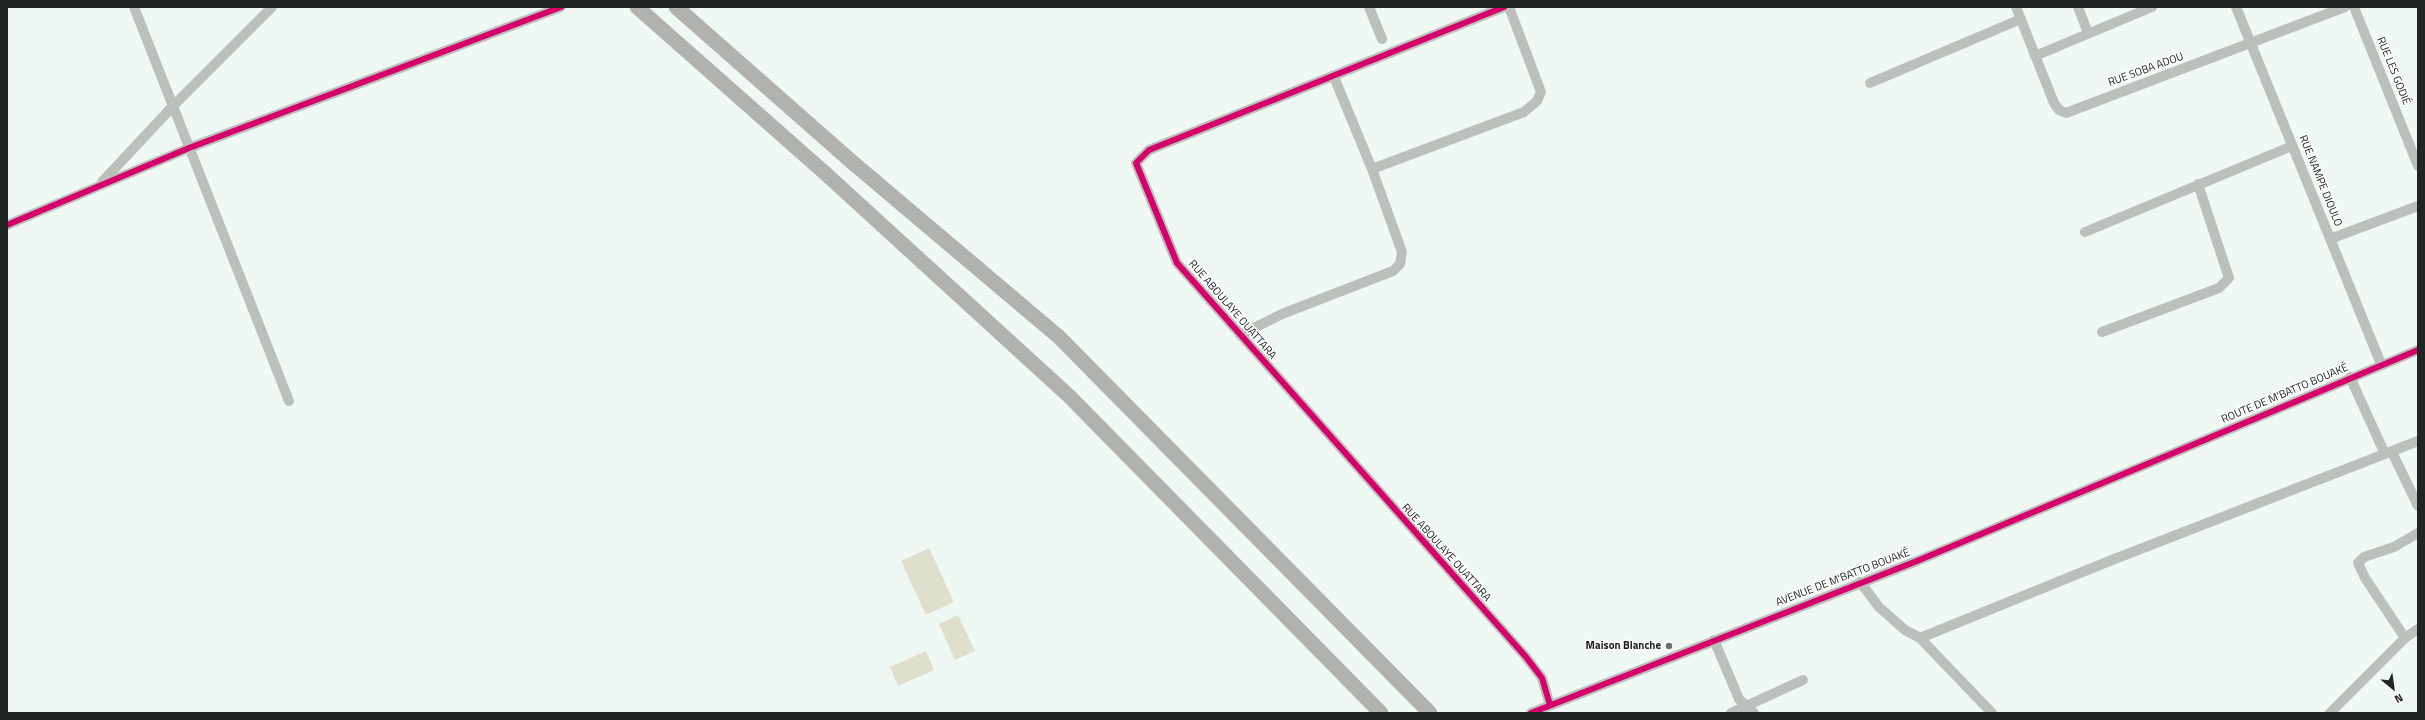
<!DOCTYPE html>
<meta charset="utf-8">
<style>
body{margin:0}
#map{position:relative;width:2425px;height:720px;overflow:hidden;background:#f0f8f4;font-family:"Titillium Web",sans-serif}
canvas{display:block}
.frame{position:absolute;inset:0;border:8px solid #202523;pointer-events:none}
.north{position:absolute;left:2373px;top:668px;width:40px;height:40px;-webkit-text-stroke:3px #fff;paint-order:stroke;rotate:151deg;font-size:11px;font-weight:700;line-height:16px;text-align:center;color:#202523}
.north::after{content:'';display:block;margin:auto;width:14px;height:18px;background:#202523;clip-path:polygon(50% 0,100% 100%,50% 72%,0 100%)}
</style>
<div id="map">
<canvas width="2425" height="720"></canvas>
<div class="frame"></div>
<div class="north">N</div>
</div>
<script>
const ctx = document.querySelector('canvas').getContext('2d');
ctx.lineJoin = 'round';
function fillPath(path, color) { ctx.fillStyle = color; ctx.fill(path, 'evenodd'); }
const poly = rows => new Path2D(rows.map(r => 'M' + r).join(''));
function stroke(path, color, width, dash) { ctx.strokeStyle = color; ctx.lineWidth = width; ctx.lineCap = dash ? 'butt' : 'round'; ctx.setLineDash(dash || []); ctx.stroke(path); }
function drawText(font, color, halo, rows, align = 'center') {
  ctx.font = font + ' "Titillium Web",sans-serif'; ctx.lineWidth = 3; ctx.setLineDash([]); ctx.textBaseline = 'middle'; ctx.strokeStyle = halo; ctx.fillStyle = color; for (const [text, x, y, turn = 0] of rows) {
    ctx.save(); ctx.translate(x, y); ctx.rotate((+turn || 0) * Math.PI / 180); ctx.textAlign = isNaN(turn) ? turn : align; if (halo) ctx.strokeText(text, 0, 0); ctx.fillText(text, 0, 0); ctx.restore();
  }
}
fillPath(poly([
 [929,548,954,602,926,615,901,561],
 [958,615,975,651,955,660,939,624],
 [926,651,934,670,898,686,890,667]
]), '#dfdfcd');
stroke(poly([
 [134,7,289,401],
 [1369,7,1382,39],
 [1504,7,1149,150,1136,163,1177,263,1526,657,1542,678,1550,705],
 [2016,7,2054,103,2059,110,2066,113,2345,7],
 [2078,7,2088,33],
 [2236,7,2381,364],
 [2354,7,2418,166],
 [2035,56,2152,7],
 [1334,77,1372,169],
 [1870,83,2021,19],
 [102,182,174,105,272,7],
 [7,225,189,148,561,7],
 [2085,232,2292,146],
 [2330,239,2418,206],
 [2102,332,2219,288,2229,278,2198,184],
 [1240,335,1282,314,1393,271,1400,264,1402,252,1372,169,1524,112,1537,101,1541,92,1509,7],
 [2350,377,2385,454],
 [2392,452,2418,506],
 [1860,582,1879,607,1905,630,1920,638,1992,713],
 [1920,638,2107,562,2418,441],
 [2405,638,2365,578,2358,563,2364,557,2394,547,2418,533],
 [1714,640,1739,699,1754,713],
 [1531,713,1917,561,2418,350],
 [1731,713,1803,680],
 [2330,713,2405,638,2418,629]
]), '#bcc0bb', 10);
stroke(poly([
 [637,7,826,174,1069,396,1381,713],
 [676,7,852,162,1059,337,1430,713]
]), '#afb2ad', 15);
stroke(poly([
 [1504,7,1149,150,1136,163,1177,263,1526,657,1542,678,1550,705],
 [7,225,189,148,561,7],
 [1531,713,1917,561,2418,350]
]), '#d6006c', 6);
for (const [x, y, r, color] of [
 [1669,646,4,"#696f6c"]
]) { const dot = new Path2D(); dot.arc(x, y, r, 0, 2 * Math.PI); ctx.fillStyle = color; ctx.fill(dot); stroke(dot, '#fff', 1.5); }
drawText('11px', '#202523', '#fff', [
 ["RUE SOBA ADOU",2146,70,-20],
 ["RUE LES GODIÉ",2393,71,68],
 ["RUE NAMPE DIOULO",2320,181,68],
 ["RUE ABOULAYE OUATTARA",1232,310,49],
 ["ROUTE DE M'BATTO BOUAKÉ",2285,394,-23],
 ["RUE ABOULAYE OUATTARA",1446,553,48],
 ["AVENUE DE M'BATTO BOUAKÉ",1843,578,-21]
]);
drawText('bold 11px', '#202523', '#fff', [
 ["Maison Blanche",1661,646]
], 'right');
</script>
